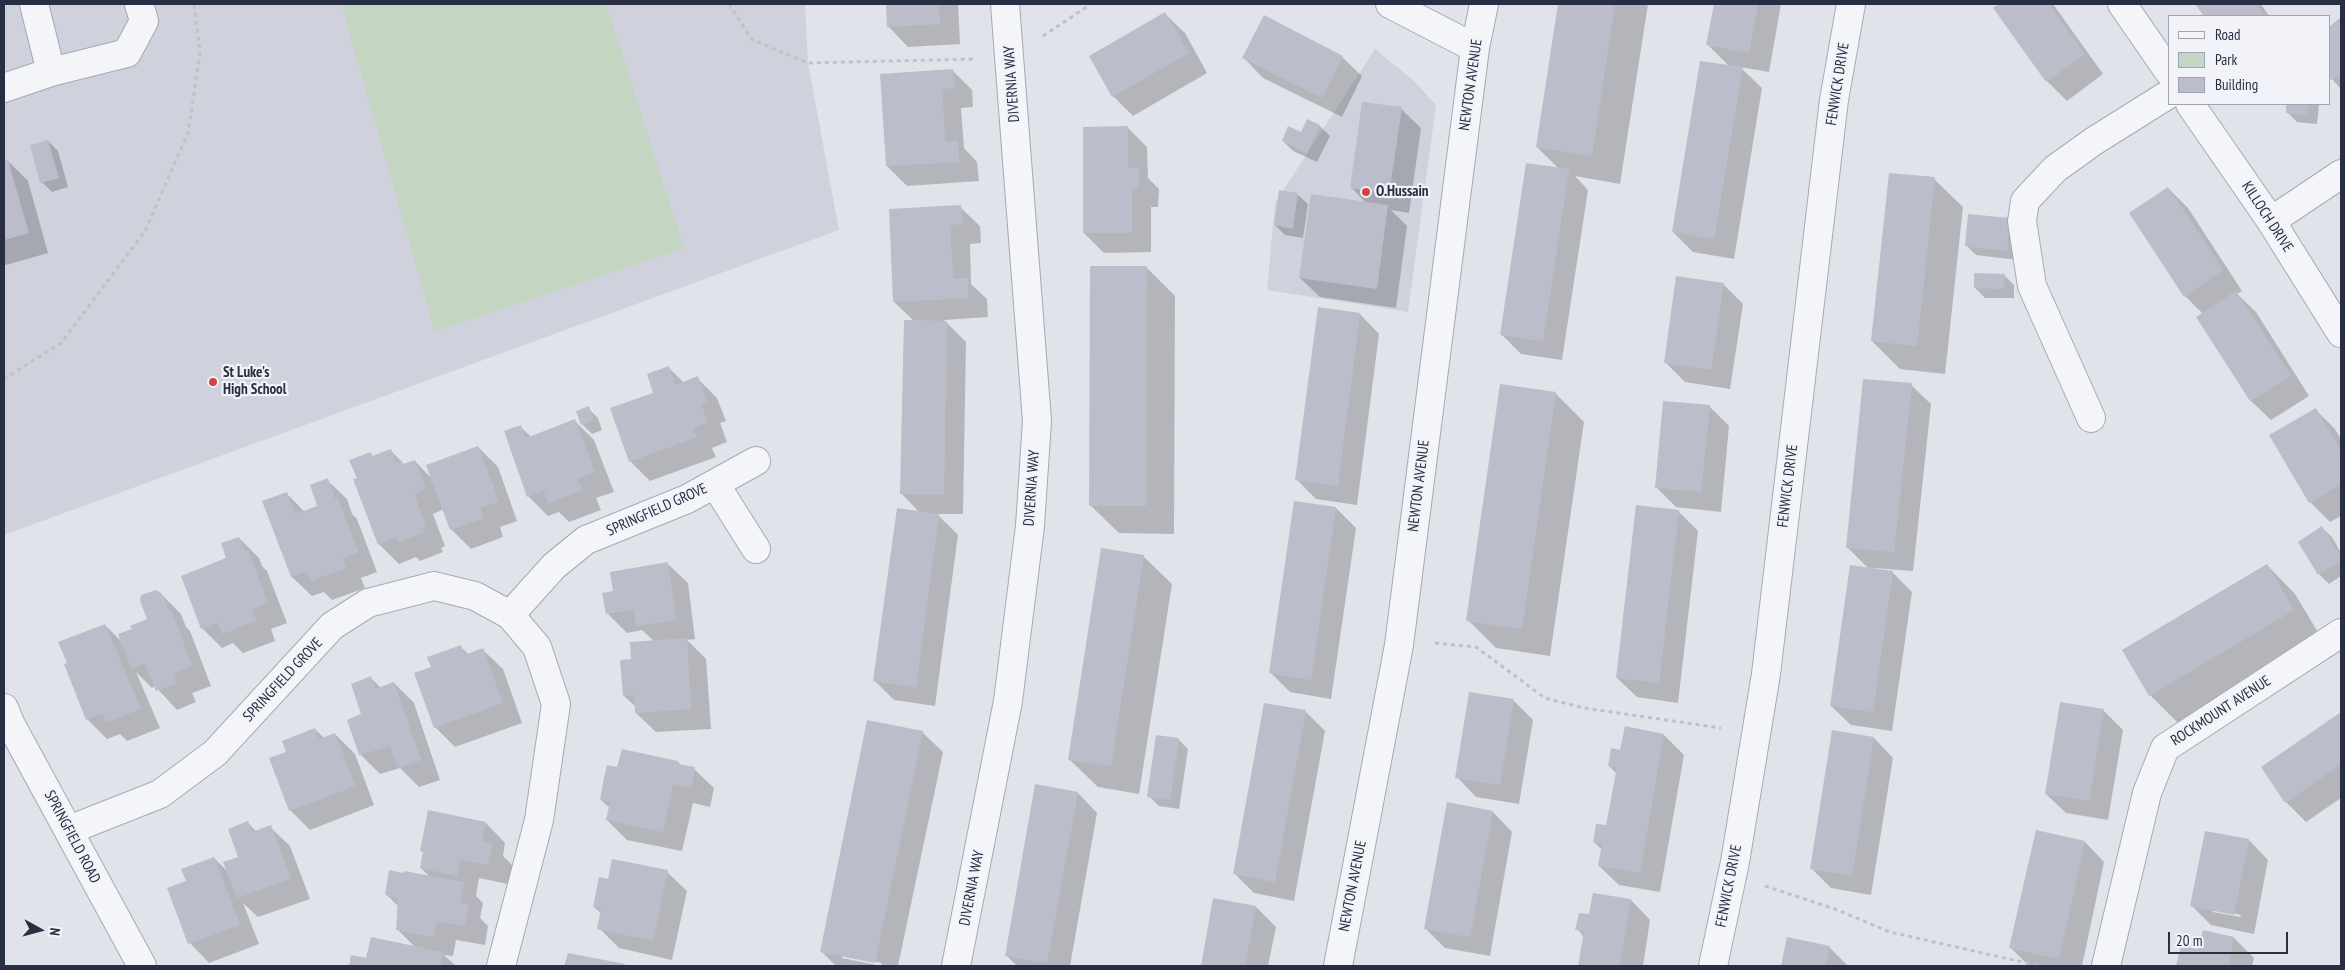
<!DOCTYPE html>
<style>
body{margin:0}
#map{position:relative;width:2345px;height:970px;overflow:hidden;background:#e1e3ea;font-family:"PT Sans Narrow",sans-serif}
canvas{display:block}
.frame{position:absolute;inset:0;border:5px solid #282e43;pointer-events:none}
.legend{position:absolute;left:2168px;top:15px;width:162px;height:90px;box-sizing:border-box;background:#f1f3f8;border:1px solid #a1a4b0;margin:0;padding:6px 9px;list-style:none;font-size:15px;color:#282e43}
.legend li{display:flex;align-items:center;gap:10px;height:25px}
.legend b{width:25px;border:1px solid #a1a4b0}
.north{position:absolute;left:15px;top:905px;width:50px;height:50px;-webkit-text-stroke:4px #f1f3f8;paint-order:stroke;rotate:97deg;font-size:14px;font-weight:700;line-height:20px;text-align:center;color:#282e43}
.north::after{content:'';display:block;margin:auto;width:18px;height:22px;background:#282e43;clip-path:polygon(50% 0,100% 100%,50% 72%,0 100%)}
.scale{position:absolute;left:2168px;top:932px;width:120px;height:22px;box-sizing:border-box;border:2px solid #282e43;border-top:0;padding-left:6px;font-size:15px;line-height:18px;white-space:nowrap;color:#282e43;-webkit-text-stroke:4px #f1f3f8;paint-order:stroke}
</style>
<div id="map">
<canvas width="2345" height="970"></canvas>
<div class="frame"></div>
<ul class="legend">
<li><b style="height:6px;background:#f4f5f8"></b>Road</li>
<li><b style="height:14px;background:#c4d5c2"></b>Park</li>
<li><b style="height:14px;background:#bbbeca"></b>Building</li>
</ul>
<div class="north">N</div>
<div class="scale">20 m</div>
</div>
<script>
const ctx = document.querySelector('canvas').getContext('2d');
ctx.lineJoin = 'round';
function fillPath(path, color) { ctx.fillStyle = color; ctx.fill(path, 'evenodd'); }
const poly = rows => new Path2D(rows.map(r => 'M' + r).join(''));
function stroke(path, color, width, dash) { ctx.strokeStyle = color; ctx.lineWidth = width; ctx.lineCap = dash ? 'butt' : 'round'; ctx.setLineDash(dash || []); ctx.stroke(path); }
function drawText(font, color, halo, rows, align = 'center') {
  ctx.font = font + ' "PT Sans Narrow",sans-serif'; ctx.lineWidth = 4.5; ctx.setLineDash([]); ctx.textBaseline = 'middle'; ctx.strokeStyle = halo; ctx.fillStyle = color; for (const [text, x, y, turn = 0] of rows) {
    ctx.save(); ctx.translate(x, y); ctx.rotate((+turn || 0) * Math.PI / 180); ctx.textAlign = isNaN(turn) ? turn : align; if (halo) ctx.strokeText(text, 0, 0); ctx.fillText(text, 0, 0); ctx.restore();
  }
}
fillPath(poly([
 [4,4,805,4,808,63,839,230,4,535],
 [1375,49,1413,80,1436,105,1408,312,1267,290,1275,203]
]), '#cfd2dc');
fillPath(poly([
 [341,4,606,4,684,248,435,332]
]), '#c4d5c2');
fillPath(poly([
 [887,4,958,4,960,44,908,47,889,27],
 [1560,4,1648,4,1620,184,1575,176,1588,190,1562,360,1521,354,1501,334,1559,169,1537,147],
 [1715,4,1781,4,1769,72,1740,67,1762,88,1734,259,1693,252,1673,232,1730,67,1708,45],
 [2001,4,2053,4,2103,74,2067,101,2047,81,1995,8],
 [2197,4,2261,4,2269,16,2205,16],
 [1165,14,1185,33,1207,73,1133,116,1113,96],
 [2341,19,2341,89,2329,76,2329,28],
 [1342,57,1362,76,1342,117,1263,78,1244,58],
 [952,70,972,90,973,107,961,108,964,148,977,162,979,181,907,186,887,166],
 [2288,104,2319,104,2317,124,2297,122,2287,112],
 [1401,109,1421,128,1409,213,1391,210,1407,226,1396,308,1320,297,1300,278,1367,204,1351,187],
 [1308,120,1320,126,1330,136,1317,162,1293,151,1283,141,1302,134],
 [1128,128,1147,147,1148,178,1159,189,1158,207,1151,207,1151,252,1104,253,1084,233],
 [48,141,58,151,68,187,52,192,42,182],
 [8,161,28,181,48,253,6,265,4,263,4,163],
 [1934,179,1963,207,1945,374,1900,369,1872,341],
 [2168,188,2188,208,2242,291,2237,294,2256,312,2309,396,2271,420,2251,401,2198,317,2203,314,2185,296],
 [1280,192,1298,195,1308,204,1303,238,1285,235,1275,225],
 [960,207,980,226,981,243,970,244,971,284,987,299,988,317,944,320,966,342,963,514,937,514,958,535,935,706,894,700,874,680,920,513,901,493,914,321,894,302],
 [2010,219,2017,260,1976,255,1966,245],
 [1146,267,1175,296,1174,534,1119,533,1090,505],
 [2004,275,2014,285,2014,298,1985,298,1975,288],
 [1723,284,1743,304,1730,389,1685,382,1665,362],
 [1360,314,1379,334,1357,505,1316,499,1296,479],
 [668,367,684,383,697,378,717,398,726,421,720,423,727,442,712,448,716,457,650,481,630,461,655,393],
 [1911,385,1931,404,1913,571,1874,568,1874,570,1892,572,1912,592,1892,731,1851,725,1831,706,1869,569,1847,547],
 [1555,393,1584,422,1550,656,1496,648,1468,620],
 [1709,406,1729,426,1721,512,1676,507,1656,487],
 [588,408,598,418,602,430,592,434,582,424],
 [2315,409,2335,429,2341,439,2341,516,2330,522,2310,502,2271,436],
 [575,421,594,440,614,492,596,498,601,510,569,522,559,512,548,516,528,496,520,426,531,437],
 [478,447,498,467,517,521,500,527,503,537,471,549,451,529,444,509,433,514,445,546,441,548,443,552,420,561,416,557,399,564,379,544,358,479,370,453,374,457,390,450,405,465,415,461,433,480],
 [327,480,347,499,352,514,357,519,377,572,361,578,365,588,332,600,324,592,312,596,292,577,286,493,305,512,319,506],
 [1336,508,1356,528,1331,699,1290,692,1270,672],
 [1678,511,1698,531,1678,703,1637,697,1617,678],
 [2322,528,2332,537,2341,553,2341,576,2329,584,2319,574],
 [239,538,259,558,262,566,267,571,287,623,271,629,275,641,243,653,233,643,222,648,202,628,228,559],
 [1143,556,1172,584,1139,794,1098,787,1069,759],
 [668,564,688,583,695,639,687,640,706,659,711,729,656,732,636,713,636,707,624,696,633,660,654,641,642,630,627,633,607,613,614,592],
 [2267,565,2295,594,2322,639,2178,723,2150,695],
 [161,594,181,614,186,627,190,631,211,686,192,693,196,702,177,710,155,686,152,688,136,672,160,728,127,741,120,734,107,739,87,719,105,625,122,642,134,630,149,620],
 [460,646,469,655,483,650,503,669,522,723,455,747,435,727,432,668],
 [371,678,381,688,394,683,414,703,440,780,419,787,400,768,380,774,360,754,363,715],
 [1513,700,1533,720,1519,804,1476,797,1457,777],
 [2103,710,2123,730,2108,820,2066,813,2046,794],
 [1305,711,1325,731,1294,901,1254,893,1234,873],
 [2341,713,2341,798,2306,822,2286,802,2262,768],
 [868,721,923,733,943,752,898,966,836,966,821,951],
 [842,955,882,963,881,966,842,958],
 [315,729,324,738,335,734,355,754,374,805,310,830,290,810,287,753],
 [1664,735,1684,755,1660,892,1619,885,1599,866,1602,850,1594,842,1607,827,1617,774,1609,766,1621,751],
 [1874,738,1893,758,1871,895,1831,888,1811,868],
 [1178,739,1188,749,1179,809,1159,806,1149,796],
 [678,762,682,766,694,769,714,788,710,807,693,803,682,851,627,840,607,820,610,808,601,800,618,768],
 [1078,793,1097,813,1070,966,1017,966,1006,955],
 [1493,812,1512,832,1490,956,1445,948,1425,928],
 [247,822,257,832,270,827,290,846,310,899,258,917,243,903,259,944,209,963,190,943,188,882,214,858,228,872,240,857],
 [486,823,505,843,503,856,512,865,508,884,479,878,476,896,483,903,480,918,488,926,485,945,456,940,453,956,444,955,456,966,350,966,352,957,367,960,415,947,397,929,399,907,386,894,430,877,421,868,424,853,422,851],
 [2249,840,2268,860,2254,934,2211,925,2192,906],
 [2213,909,2241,915,2240,917,2213,912],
 [2085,842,2104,862,2082,966,2029,966,2011,948],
 [667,872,687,891,672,960,619,948,599,928,602,914,594,907,609,880],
 [1214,900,1256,907,1276,927,1268,966,1202,966],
 [1631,900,1650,920,1643,966,1579,966,1584,937,1577,929,1590,916],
 [2204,932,2234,938,2254,958,2252,966,2178,966,2182,947,2199,951],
 [1788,939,1830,948,1848,966,1783,966],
 [568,954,624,965,625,966,566,966]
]), '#0003');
fillPath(poly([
 [886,4,939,4,940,24,887,27],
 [1558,4,1615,4,1592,156,1536,147],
 [1714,4,1758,4,1749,53,1706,45],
 [1999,4,2049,4,2085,54,2046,82,1993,8],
 [2195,4,2256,4,2263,14,2260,16,2204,16],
 [1165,12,1189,53,1112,97,1089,56],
 [1264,15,1343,56,1322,98,1242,58],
 [2341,17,2341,73,2331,80,2329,78,2329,27],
 [1700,61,1743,67,1714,239,1672,232],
 [953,69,954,88,942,89,945,142,958,141,959,162,886,166,880,74],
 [1362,102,1402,107,1389,194,1350,188],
 [2286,104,2308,104,2307,115,2286,113],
 [1307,119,1320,125,1307,153,1282,141,1288,126,1301,132],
 [1128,126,1128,168,1139,168,1139,188,1132,188,1132,233,1083,233,1083,127],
 [48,140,59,178,40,183,30,145],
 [8,160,29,233,4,240,4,161],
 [1526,163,1569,169,1543,341,1500,335],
 [1889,173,1935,177,1917,346,1871,341],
 [2168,187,2223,270,2184,297,2129,213],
 [1279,190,1298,193,1293,229,1274,225],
 [1311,194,1388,205,1377,289,1299,278],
 [961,205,962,224,950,225,953,279,968,278,968,298,893,302,889,209],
 [1968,214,2010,218,2007,251,1965,246],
 [1090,266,1147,266,1146,506,1089,506],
 [1974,273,2005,274,2004,289,1974,288],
 [1676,276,1724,283,1711,370,1664,363],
 [2236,291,2291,376,2250,401,2196,317],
 [1318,307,1360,313,1338,486,1295,480],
 [904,320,947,321,944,495,900,494],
 [669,366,675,385,698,376,707,402,701,404,708,423,693,428,697,437,629,462,610,408,653,393,647,374],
 [1863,379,1912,383,1894,552,1846,548],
 [1500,384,1556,392,1522,629,1466,621],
 [1663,401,1710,405,1701,492,1655,488],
 [589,406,593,420,581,425,576,411],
 [2316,408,2341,451,2341,484,2309,503,2269,435],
 [575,419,595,472,577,479,582,490,548,503,544,491,527,497,504,431,521,425,526,438],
 [478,446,499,501,481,508,484,518,450,530,426,465],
 [391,449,396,463,401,460,403,464,415,460,426,489,414,494,426,526,422,528,424,532,399,542,397,537,378,545,353,479,357,478,349,460,371,452,372,456],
 [328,478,335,499,338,498,358,552,342,558,346,568,311,581,307,571,291,577,262,501,287,492,295,514,317,506,310,485],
 [1294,501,1336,507,1311,680,1269,673],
 [1636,505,1679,510,1659,683,1616,678],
 [897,508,939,514,916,687,873,681],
 [2322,526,2341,557,2341,561,2318,575,2298,542],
 [239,537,245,551,248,550,268,603,252,609,256,621,222,634,218,622,201,629,181,576,226,558,221,543],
 [1101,548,1144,555,1111,766,1068,760],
 [668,562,676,620,636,626,634,609,606,614,602,593,613,591,610,572],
 [2267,564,2294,610,2149,696,2122,650],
 [1850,565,1893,571,1873,712,1830,706],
 [156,590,161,593,169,611,171,610,192,666,173,673,177,683,156,691,145,663,131,668,118,634,132,629,130,626,147,619,140,601,141,595],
 [105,624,141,709,106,722,103,713,86,720,64,664,67,663,58,642],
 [687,638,691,709,635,713,634,695,623,696,620,660,631,659,630,642],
 [461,645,465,655,483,648,503,703,434,728,414,673,431,667,427,657],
 [371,676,375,689,394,682,421,760,398,768,390,746,359,755,347,720,361,714,351,684],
 [1469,692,1514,699,1500,785,1455,778],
 [2060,702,2104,709,2089,801,2045,794],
 [1264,703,1306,710,1275,882,1233,874],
 [2341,712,2341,764,2285,803,2261,767],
 [867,720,923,731,875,963,820,952],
 [1625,726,1664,734,1640,873,1598,866,1602,844,1593,842,1596,824,1606,825,1617,767,1608,766,1611,748,1620,750],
 [315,728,319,739,335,733,355,786,289,811,269,758,286,752,282,741],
 [1832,730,1874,737,1852,876,1810,869],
 [1156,735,1179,738,1170,800,1147,797],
 [622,749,678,761,678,764,695,767,691,788,673,784,663,832,606,820,610,802,600,800,603,782,607,765,617,767],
 [1035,784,1078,792,1047,963,1005,956],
 [1447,802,1493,811,1470,937,1424,929],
 [428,810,486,822,482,842,493,844,488,865,460,859,457,876,420,868,423,852,420,851],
 [248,821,252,832,271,825,291,879,237,898,223,862,238,857,228,829],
 [2036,830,2085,841,2059,959,2009,948],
 [2205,831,2249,839,2234,915,2190,906],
 [214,857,240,925,188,944,167,888,186,881,181,869],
 [612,859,668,870,653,941,597,929,601,909,593,907,599,877,608,879],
 [389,870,403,873,404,871,464,882,460,903,469,905,465,926,437,921,433,937,396,930,398,898,385,895],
 [1593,893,1631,899,1620,966,1578,966,1584,931,1575,930,1579,913,1589,914],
 [1213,898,1256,906,1245,966,1201,966],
 [2203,930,2234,937,2229,966,2176,966,2181,946,2198,949],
 [371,937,443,952,440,966,349,966,351,955,366,958],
 [1787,937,1830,946,1826,966,1781,966],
 [568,953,625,964,624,966,564,966]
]), '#bbbeca');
const minor = poly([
 [34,4,51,72],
 [1390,4,1475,48],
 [2122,4,2169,72],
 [4,88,51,72,127,53,144,21,139,4],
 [2190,104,2271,221,2341,333],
 [2271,221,2341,174],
 [2091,418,2032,286,2022,221,2025,201,2055,169,2094,141,2169,94],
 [715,484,756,549],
 [510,615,554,566,586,540,687,499,756,461],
 [4,708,11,725,142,966],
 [69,830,160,794,215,753,332,626,368,603,434,586,475,596,510,615,537,647,556,704,539,820,501,966],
 [956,966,1008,701,1030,526,1037,421,1005,4],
 [1338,966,1399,645,1475,48,1484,4],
 [1713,966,1735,862,1766,674,1834,100,1851,4],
 [2106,966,2147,793,2165,748,2341,633]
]);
stroke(minor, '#a6a9b5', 30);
stroke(poly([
 [729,4,751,39,808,63,974,59],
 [1043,36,1091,4],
 [4,379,61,343,145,231,188,133,200,52,194,4],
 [1435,643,1476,647,1545,698,1584,708,1721,728],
 [1765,886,1835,909,1890,932,2040,966]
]), '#bfc1c9', 3, [4, 4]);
stroke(minor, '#f4f5f8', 28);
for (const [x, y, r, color] of [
 [1366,192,5,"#d54041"],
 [213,382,5,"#d54041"]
]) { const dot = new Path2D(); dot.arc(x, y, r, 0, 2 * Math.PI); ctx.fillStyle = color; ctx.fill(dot); stroke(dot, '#f1f3f8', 2); }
drawText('15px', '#282e43', '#f1f3f8', [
 ["DIVERNIA WAY",1012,84,-94],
 ["FENWICK DRIVE",1838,84,-81],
 ["NEWTON AVENUE",1471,85,-82],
 ["KILLOCH DRIVE",2267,217,57],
 ["NEWTON AVENUE",1419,486,-83],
 ["FENWICK DRIVE",1788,486,-83],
 ["DIVERNIA WAY",1032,488,-86],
 ["SPRINGFIELD GROVE",657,510,-24],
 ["SPRINGFIELD GROVE",283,680,-47],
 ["ROCKMOUNT AVENUE",2221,711,-33],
 ["SPRINGFIELD ROAD",72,837,62],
 ["NEWTON AVENUE",1353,886,-79],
 ["FENWICK DRIVE",1729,886,-79],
 ["DIVERNIA WAY",972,888,-79]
]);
drawText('bold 15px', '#282e43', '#f1f3f8', [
 ["O.Hussain",1376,192],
 ["St Luke's",223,373],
 ["High School",223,390]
], 'left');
</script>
